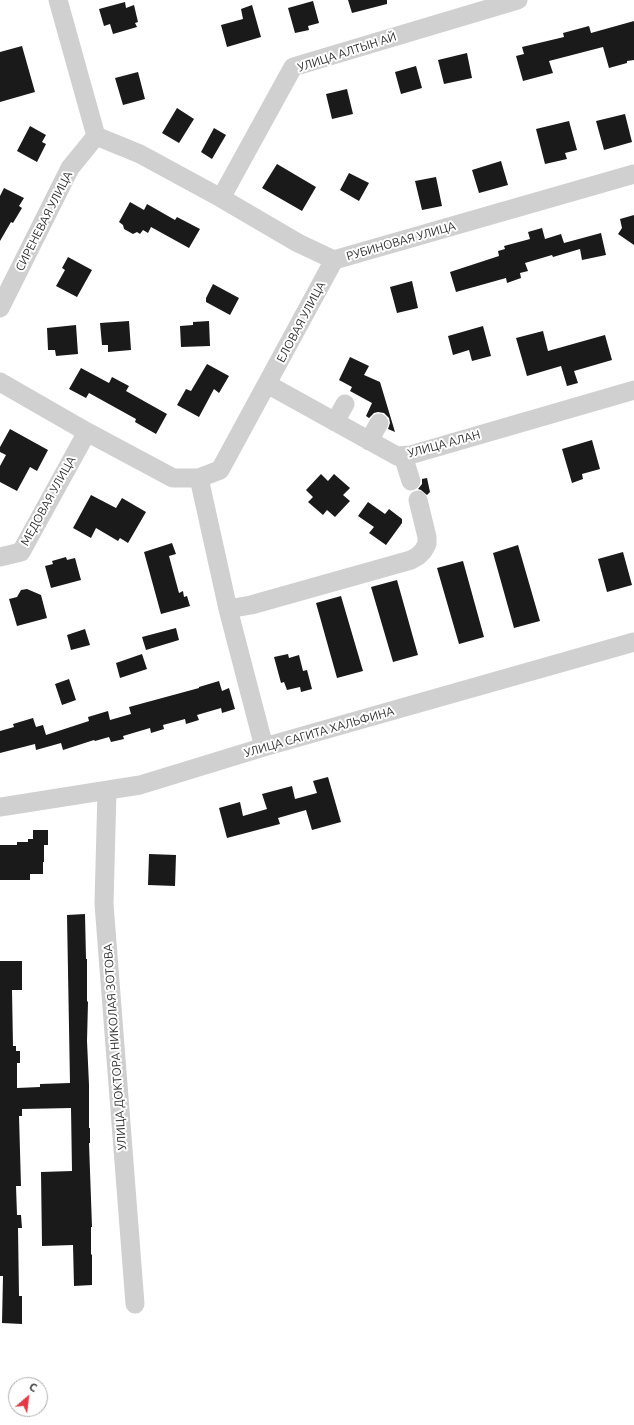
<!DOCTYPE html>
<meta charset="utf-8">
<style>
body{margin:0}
#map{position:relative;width:634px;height:1425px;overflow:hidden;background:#fff;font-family:Ubuntu,sans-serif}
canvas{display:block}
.north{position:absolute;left:8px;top:1377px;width:40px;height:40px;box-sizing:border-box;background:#fff;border:1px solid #adadad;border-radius:50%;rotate:28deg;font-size:11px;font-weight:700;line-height:16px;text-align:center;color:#333}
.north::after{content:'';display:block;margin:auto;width:14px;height:18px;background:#e63946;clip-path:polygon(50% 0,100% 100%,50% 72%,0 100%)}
</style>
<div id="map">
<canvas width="634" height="1425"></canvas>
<div class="north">С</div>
</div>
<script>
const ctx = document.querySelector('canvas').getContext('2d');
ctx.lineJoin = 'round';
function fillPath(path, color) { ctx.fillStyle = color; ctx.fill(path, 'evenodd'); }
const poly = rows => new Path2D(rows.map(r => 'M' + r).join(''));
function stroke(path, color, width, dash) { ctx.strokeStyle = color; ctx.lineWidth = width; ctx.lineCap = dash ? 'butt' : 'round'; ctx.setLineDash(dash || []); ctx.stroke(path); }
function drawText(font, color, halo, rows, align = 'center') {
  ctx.font = font + ' Ubuntu,sans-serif'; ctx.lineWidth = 4; ctx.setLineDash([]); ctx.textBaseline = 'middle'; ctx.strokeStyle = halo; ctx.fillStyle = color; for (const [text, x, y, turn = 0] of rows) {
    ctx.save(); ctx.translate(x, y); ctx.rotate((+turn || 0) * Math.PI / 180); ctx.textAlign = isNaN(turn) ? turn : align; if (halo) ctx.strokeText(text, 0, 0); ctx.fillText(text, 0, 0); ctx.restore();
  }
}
fillPath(poly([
 [348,0,387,0,387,4,352,13],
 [313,1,319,23,308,26,309,30,295,33,288,8],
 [125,2,126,8,134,5,138,22,135,23,137,27,113,34,110,24,104,26,99,9],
 [252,5,261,37,227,47,221,25,243,19,241,9],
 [634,21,634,60,627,61,627,63,609,68,603,47,549,61,553,73,523,81,516,56,524,54,522,47,564,37,563,33,589,26,591,33],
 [22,46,35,92,0,102,0,52],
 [467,53,472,78,444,84,438,60],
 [416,66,422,88,401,94,395,72],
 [138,72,145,99,123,105,115,78],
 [347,89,353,114,332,119,326,94],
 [177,108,194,119,179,143,162,133],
 [625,114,632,142,604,150,596,121],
 [569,121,577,150,565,153,567,159,545,164,536,129],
 [30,126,46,135,42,142,46,144,37,162,17,151],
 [214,128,226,135,212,159,201,152],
 [501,161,508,185,479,193,472,170],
 [277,164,316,187,302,211,262,188],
 [349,173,369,183,359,201,340,190],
 [436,177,442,206,422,210,415,181],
 [4,188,24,198,19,206,22,208,13,223,11,222,0,241,0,196],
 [130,202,144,210,147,204,175,220,177,217,200,229,189,248,151,227,148,233,143,230,140,234,137,232,133,234,124,229,123,225,119,222],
 [634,215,634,245,618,234,622,228,620,219],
 [542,228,545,239,561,234,564,243,601,233,606,255,582,260,580,249,553,257,552,255,525,263,528,271,520,273,521,278,507,283,506,278,456,292,450,272,499,256,498,251,505,249,504,246,530,239,528,232],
 [68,257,92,270,77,297,56,286,65,270,62,268],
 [412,281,418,308,397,313,390,287],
 [213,284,239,298,230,315,206,302,206,298],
 [129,321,131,350,108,352,108,345,102,345,100,323],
 [209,321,210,346,181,347,180,326,193,325,193,322],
 [76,325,78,354,56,356,55,350,48,350,47,328],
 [483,326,491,356,472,361,469,350,453,355,448,336],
 [543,331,548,351,605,335,612,360,574,371,578,383,567,386,561,366,527,376,516,338],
 [350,357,369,366,364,375,380,382,395,432,388,429,390,423,389,418,384,413,378,412,374,413,369,418,366,416,372,403,350,391,352,387,339,380],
 [207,364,229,376,219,393,214,389,199,417,177,405,186,389,191,391],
 [81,368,109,383,112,377,129,386,126,391,167,414,156,434,135,422,136,419,89,393,86,398,69,389],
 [10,429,48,450,37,471,30,467,17,491,0,482,0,466,6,455,0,452,0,447],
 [592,440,600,469,582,474,583,479,572,483,562,449],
 [321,474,328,481,334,474,350,488,343,495,350,501,335,517,327,510,323,515,308,502,313,497,306,490],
 [427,478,430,492,427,495,421,490,418,489,422,484,422,479],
 [91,495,116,508,122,498,146,512,128,543,120,538,118,541,96,528,91,538,73,528],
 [368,502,385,514,389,509,402,519,402,523,386,545,369,533,374,527,358,516],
 [172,543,176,554,169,556,173,571,179,593,183,591,184,597,187,596,190,606,161,614,144,552],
 [518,545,540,621,514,628,493,553],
 [623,552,632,585,607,592,598,559],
 [66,557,67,560,75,558,81,580,51,588,45,566,53,564,52,561],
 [463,561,484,637,459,644,437,568],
 [397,580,418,655,393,662,371,587],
 [27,589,41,595,47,618,17,626,9,599,17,597,21,590],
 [341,596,363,671,337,678,316,603],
 [176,628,179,640,146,650,142,637],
 [85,629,90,645,71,650,67,635],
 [142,654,147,669,120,678,116,663],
 [288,654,289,658,299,655,303,671,307,670,312,689,301,692,300,687,287,690,284,682,281,683,274,657],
 [69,679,76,700,62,705,55,684],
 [219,681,222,691,229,688,235,709,222,713,221,708,197,715,199,720,186,724,185,719,163,725,164,729,151,733,150,728,123,736,124,739,111,742,109,737,95,741,94,740,63,750,61,743,36,750,35,744,0,753,0,731,14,727,13,724,33,718,36,727,43,725,46,735,89,721,88,717,108,711,110,720,131,714,129,707,199,688,199,687],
 [328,777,341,822,312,830,306,810,278,818,280,824,227,838,219,808,240,802,243,816,267,809,262,794,292,786,295,799,317,793,313,781],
 [33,830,48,830,48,845,44,845,44,862,43,862,43,874,30,874,30,880,0,880,0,845,17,845,17,842,28,842,28,839,33,839],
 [149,854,176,855,175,886,148,885],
 [85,914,86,959,87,959,87,1001,88,1002,87,1041,89,1085,89,1128,90,1128,90,1143,89,1143,92,1227,91,1227,91,1255,92,1254,92,1285,74,1286,73,1245,42,1246,41,1172,72,1171,71,1108,22,1109,22,1116,19,1116,21,1186,16,1186,17,1215,21,1215,22,1228,18,1228,19,1296,22,1296,22,1324,2,1323,3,1276,0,1276,0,961,22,961,22,990,12,990,13,1046,16,1046,16,1051,20,1051,20,1063,17,1063,17,1088,40,1087,40,1084,70,1083,67,915]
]), '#1a1a1a');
stroke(poly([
 [58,0,96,136],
 [96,136,140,154,221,198,298,243,334,260,634,174],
 [221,198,293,67,518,0],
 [0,308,70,168,96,136],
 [0,382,87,432,173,478,199,478,220,470,334,260],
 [267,384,397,456,410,455,634,390],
 [335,422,345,404],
 [369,441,379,423],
 [403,456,411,481],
 [199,478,228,609,264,747],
 [0,557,21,552,87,432],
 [228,609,251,605,411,560,418,556,423,551,427,544,427,537,418,500],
 [107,790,104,904,135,1304],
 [0,807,140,785,264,747,634,642]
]), '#d0d0d0', 19);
drawText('12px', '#333', '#fff', [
 ["УЛИЦА АЛТЫН АЙ",347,52,-18],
 ["СИРЕНЕВАЯ УЛИЦА",44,221,-63],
 ["РУБИНОВАЯ УЛИЦА",401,241,-16],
 ["ЕЛОВАЯ УЛИЦА",301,322,-62],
 ["УЛИЦА АЛАН",444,444,-15],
 ["МЕДОВАЯ УЛИЦА",48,501,-61],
 ["УЛИЦА САГИТА ХАЛЬФИНА",319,732,-16],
 ["УЛИЦА ДОКТОРА НИКОЛАЯ ЗОТОВА",115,1047,-94]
]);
</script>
